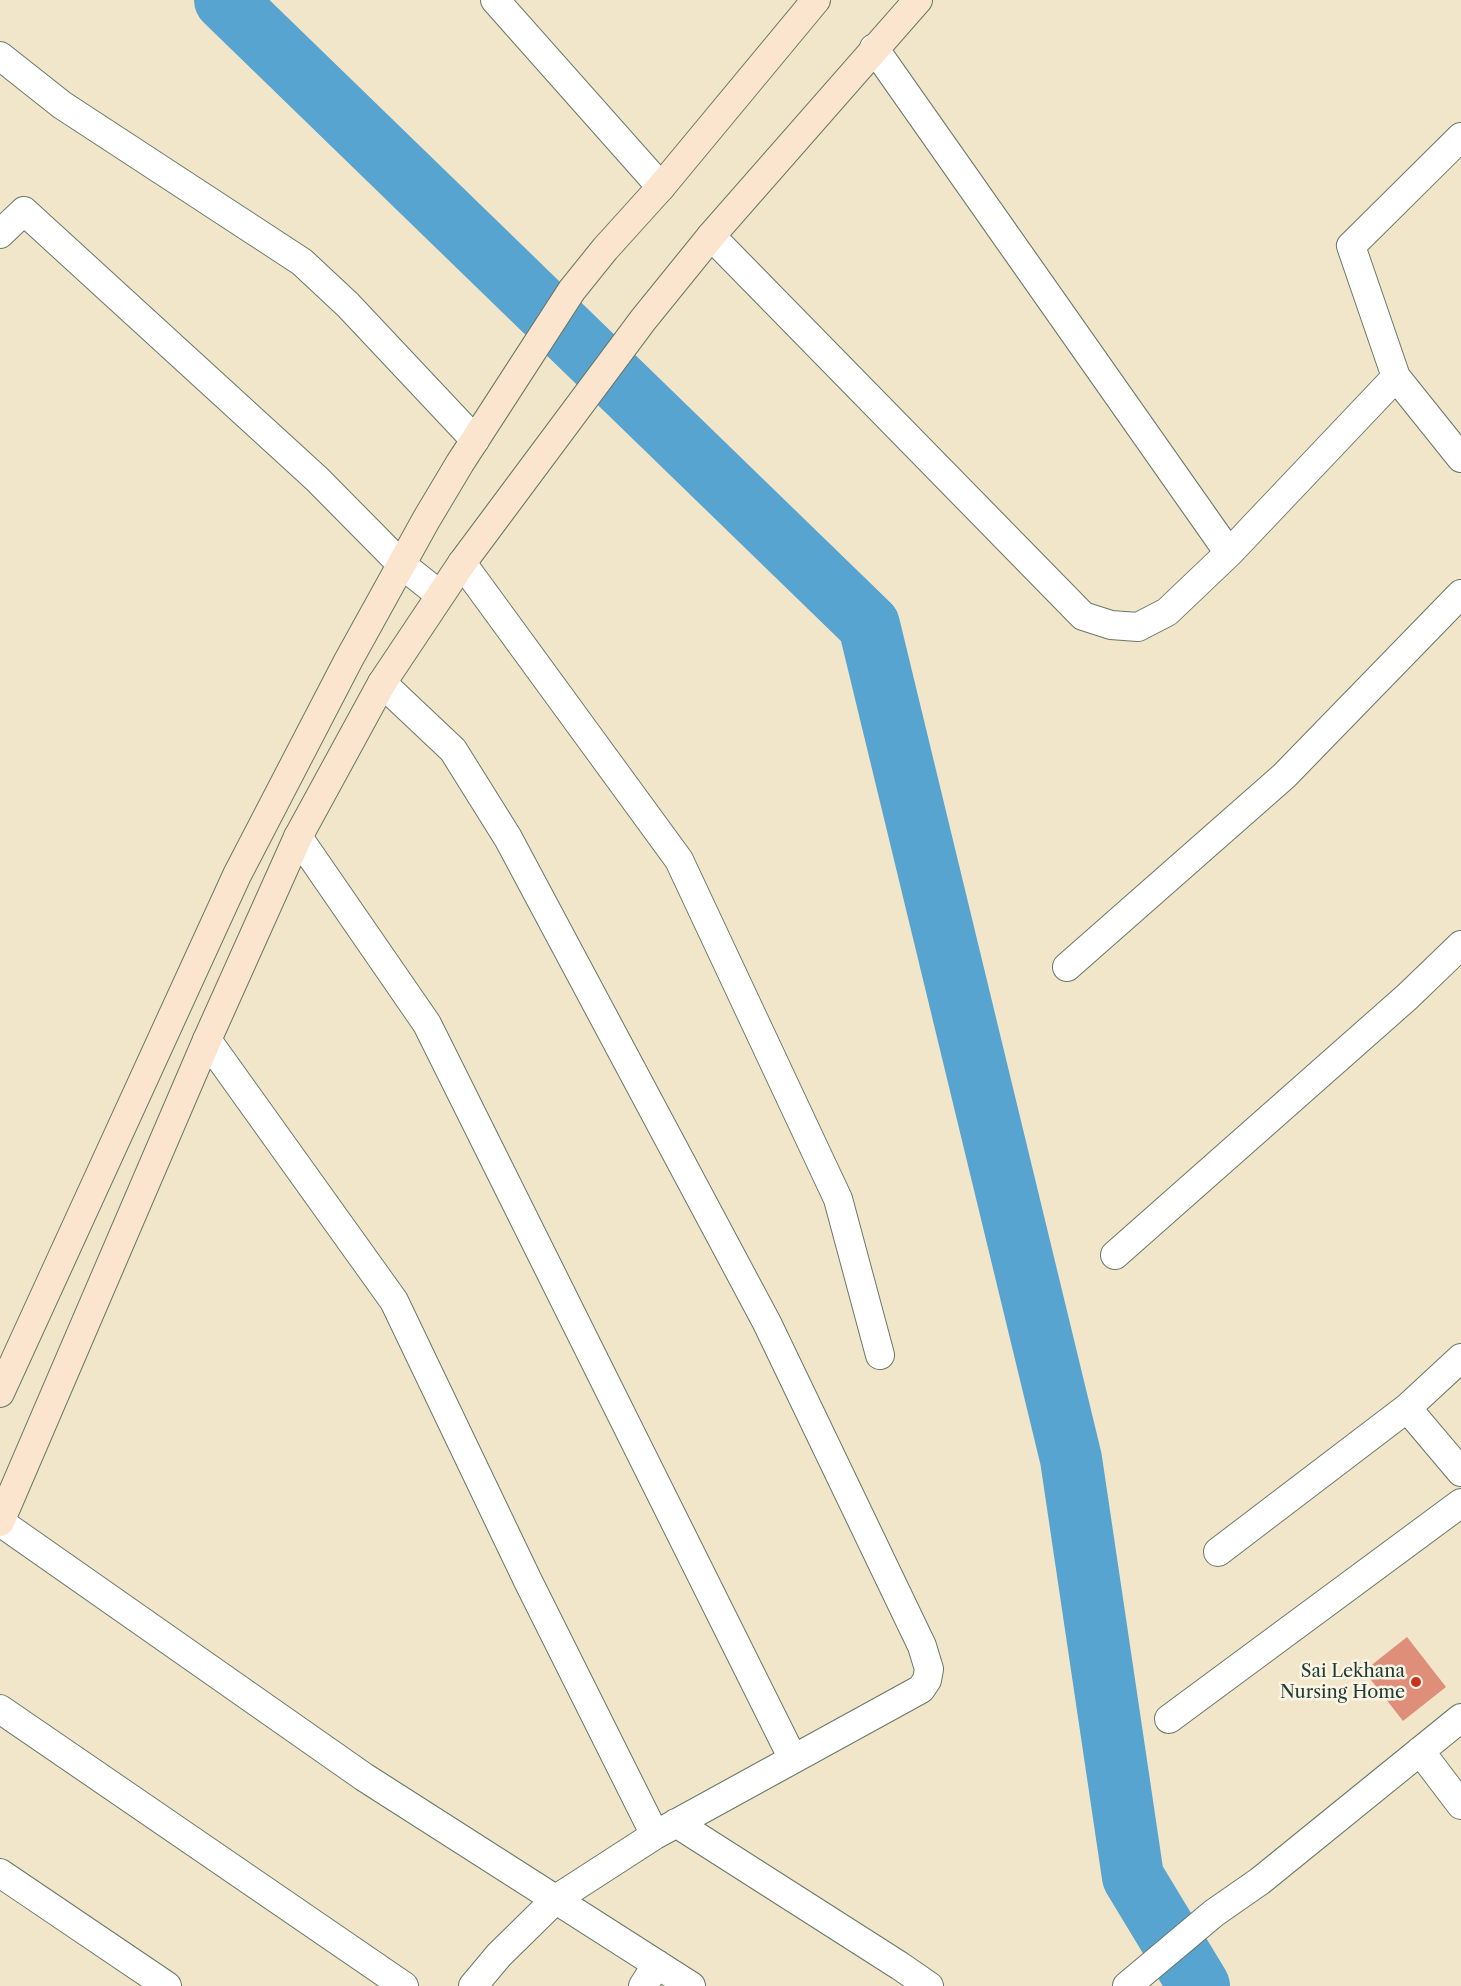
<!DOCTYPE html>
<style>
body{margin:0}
canvas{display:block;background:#f1e6c9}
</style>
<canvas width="1461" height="1986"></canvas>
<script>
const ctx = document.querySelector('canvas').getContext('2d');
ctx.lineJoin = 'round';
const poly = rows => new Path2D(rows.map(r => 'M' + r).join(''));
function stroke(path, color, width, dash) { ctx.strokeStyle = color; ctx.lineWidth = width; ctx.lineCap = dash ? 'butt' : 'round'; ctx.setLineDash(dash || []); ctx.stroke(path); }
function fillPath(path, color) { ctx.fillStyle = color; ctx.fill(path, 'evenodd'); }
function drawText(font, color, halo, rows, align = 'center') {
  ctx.font = font + ' "Libre Caslon Text",serif'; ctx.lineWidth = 5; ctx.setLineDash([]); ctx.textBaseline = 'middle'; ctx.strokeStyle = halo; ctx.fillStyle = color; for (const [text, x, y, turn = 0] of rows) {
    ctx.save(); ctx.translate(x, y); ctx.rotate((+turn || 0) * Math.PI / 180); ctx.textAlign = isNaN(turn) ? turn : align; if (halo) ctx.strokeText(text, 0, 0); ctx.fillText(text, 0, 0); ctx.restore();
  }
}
stroke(poly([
 [225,0,869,625,1071,1459,1133,1877,1199,1986]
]), '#58a4d0', 62);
fillPath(poly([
 [1407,1637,1446,1687,1403,1721,1364,1671]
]), '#df8e79');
const minor = poly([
 [495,0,661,187],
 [874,48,1229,553,1396,377,1351,246,1461,137],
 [0,56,62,105,302,262,348,305,475,440],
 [0,234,24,211,317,479,401,564,440,595],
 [711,236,1083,616,1111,625,1138,627,1167,612,1229,553],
 [1396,377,1461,458],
 [462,563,679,860,838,1199,880,1355],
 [382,683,453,750,508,838,767,1323,922,1646,929,1669,927,1680,921,1689,655,1835,556,1899,499,1955,473,1986],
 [298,837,427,1024,793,1759],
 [1067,967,1284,776,1461,594],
 [207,1040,394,1301,528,1581,655,1835],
 [1115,1255,1407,997,1461,945],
 [1407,1408,1461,1472],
 [0,1522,364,1777,691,1986],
 [1218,1552,1407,1408,1461,1358],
 [0,1709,404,1986],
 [1169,1719,1461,1503],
 [1420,1751,1461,1805],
 [676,1823,900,1966,929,1986],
 [0,1873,167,1986],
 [643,1986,657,1964],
 [1127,1986,1214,1913,1260,1881,1461,1718]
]);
const secondary = poly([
 [0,1393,237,875,348,661,426,520,460,463,572,290,605,249,661,187,816,0],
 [0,1522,207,1040,298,837,382,683,462,563,643,320,711,236,918,0]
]);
stroke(minor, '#687868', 30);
stroke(secondary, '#687868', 30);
stroke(minor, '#fff', 28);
stroke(secondary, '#fce5cf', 28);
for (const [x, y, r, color] of [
 [1416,1682,6,"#c8321e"]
]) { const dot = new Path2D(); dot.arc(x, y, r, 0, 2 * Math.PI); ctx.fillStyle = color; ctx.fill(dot); stroke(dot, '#fcf5e5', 2); }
drawText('18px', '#1f3d34', '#fcf5e5', [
 ["Sai Lekhana",1405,1672],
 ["Nursing Home",1405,1693]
], 'right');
</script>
